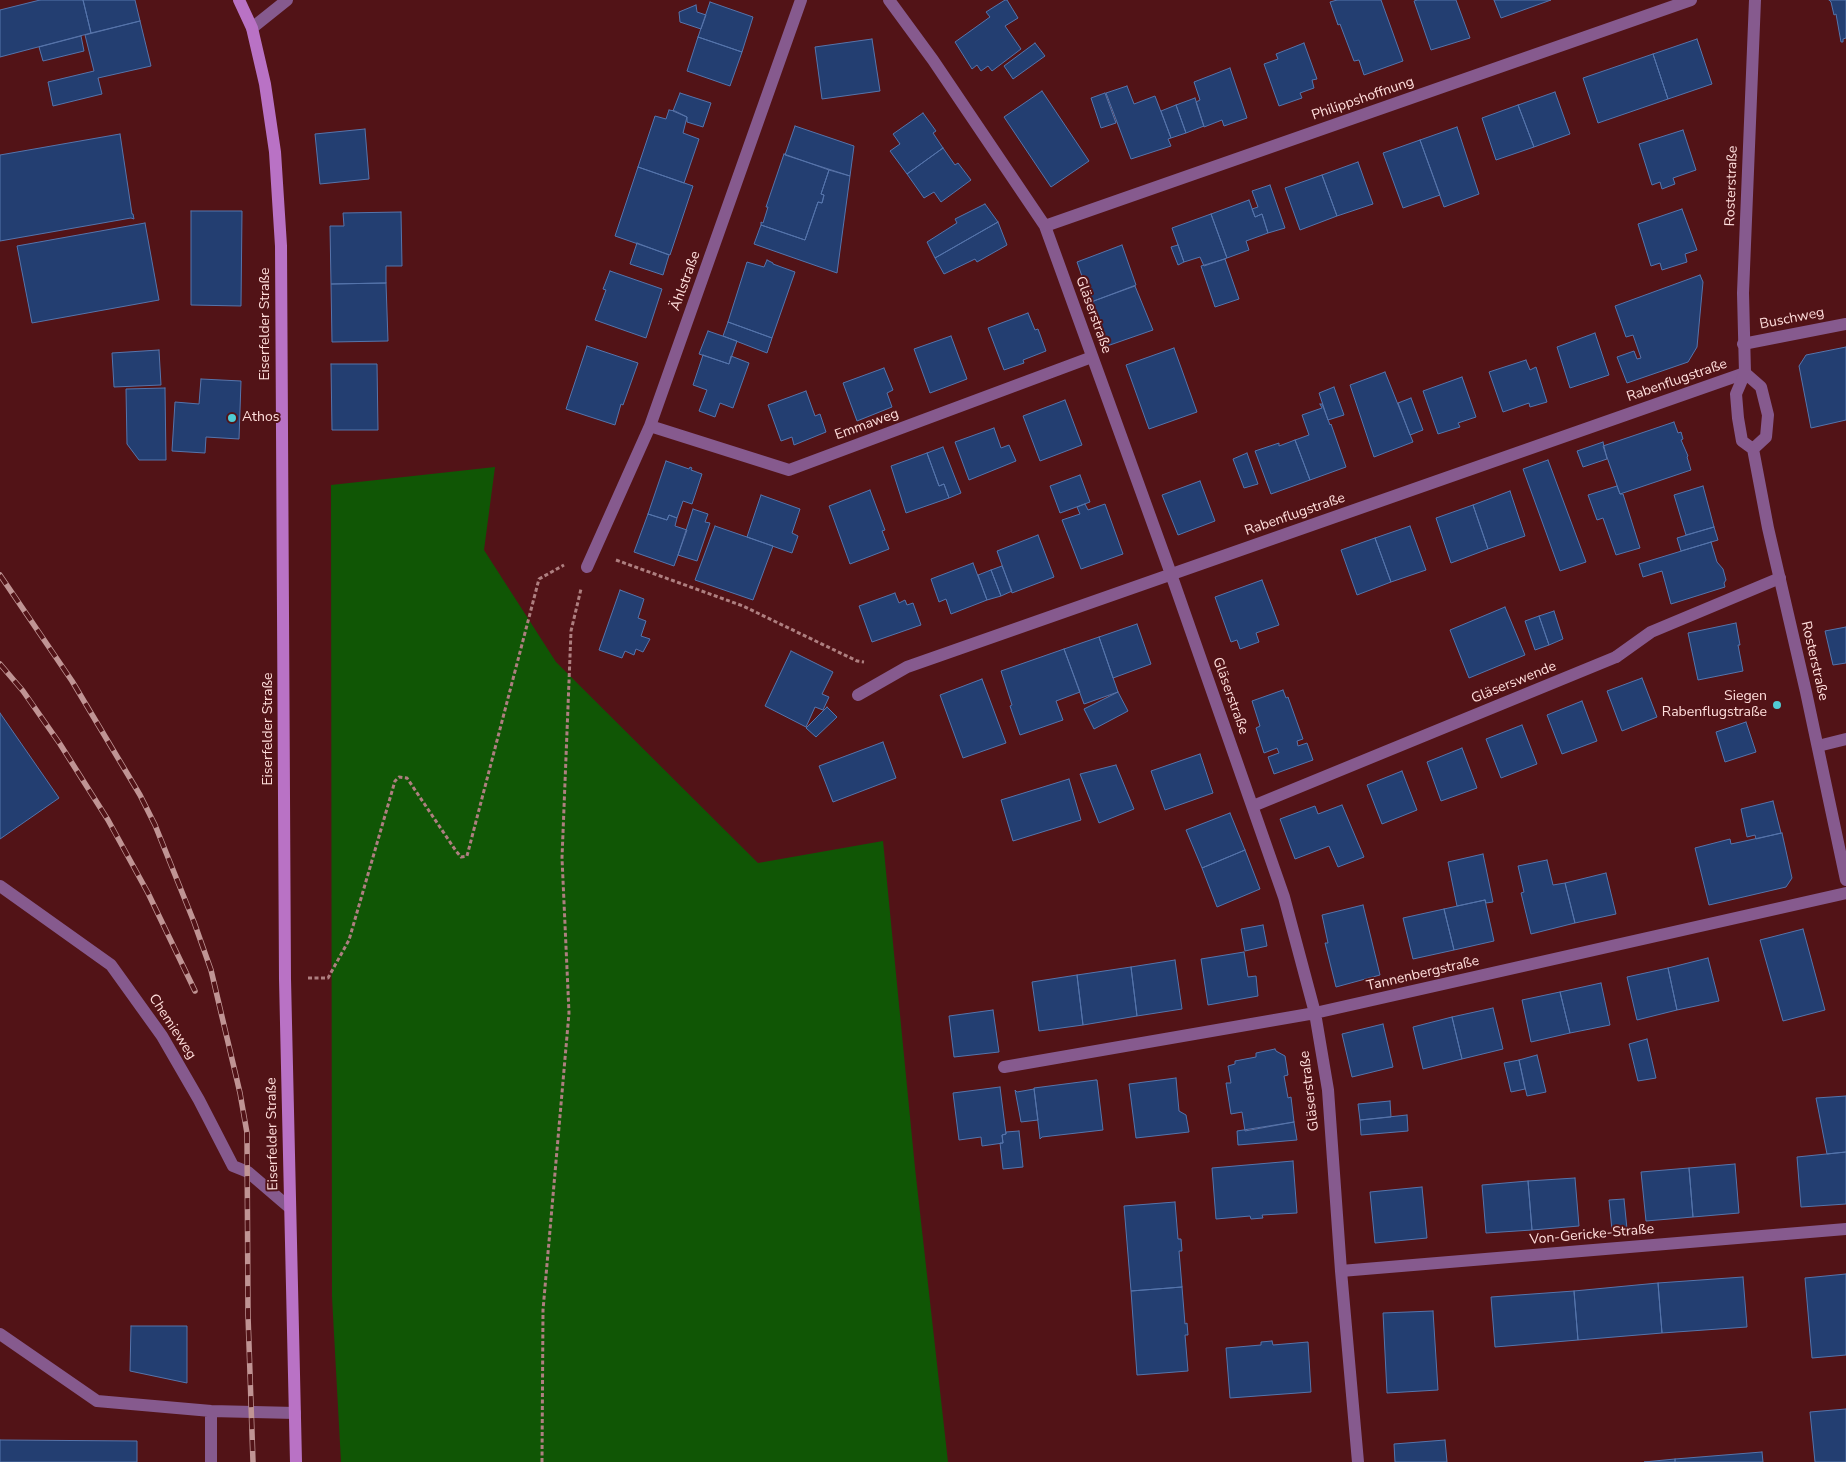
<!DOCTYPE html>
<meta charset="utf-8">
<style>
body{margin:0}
canvas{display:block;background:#521317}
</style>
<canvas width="1846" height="1462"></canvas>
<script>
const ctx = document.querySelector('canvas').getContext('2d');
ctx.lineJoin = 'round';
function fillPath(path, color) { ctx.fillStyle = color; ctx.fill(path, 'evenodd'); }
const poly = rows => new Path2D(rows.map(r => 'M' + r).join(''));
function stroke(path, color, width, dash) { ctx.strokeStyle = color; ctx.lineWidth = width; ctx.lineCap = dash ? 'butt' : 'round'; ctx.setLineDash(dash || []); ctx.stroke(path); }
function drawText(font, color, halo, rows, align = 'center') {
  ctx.font = font + ' "Nunito Sans",sans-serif'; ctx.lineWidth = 4; ctx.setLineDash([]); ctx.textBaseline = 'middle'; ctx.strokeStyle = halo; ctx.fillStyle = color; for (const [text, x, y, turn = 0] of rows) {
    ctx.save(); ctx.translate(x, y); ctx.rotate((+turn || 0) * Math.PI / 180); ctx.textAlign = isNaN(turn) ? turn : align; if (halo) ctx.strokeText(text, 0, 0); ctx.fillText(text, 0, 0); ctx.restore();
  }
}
fillPath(poly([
 [495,467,484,550,556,662,758,863,883,841,915,1168,948,1462,341,1462,332,1297,331,485]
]), '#105605');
const building = poly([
 [40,0,83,0,91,33,0,57,0,10,40,0],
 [83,0,135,0,140,21,91,33,83,0],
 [1005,0,1007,0,1018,18,1005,26,1021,49,992,71,988,66,981,71,977,65,972,69,955,42,990,17,986,12,1005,0],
 [1337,0,1381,0,1403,61,1364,75,1359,60,1354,61,1340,24,1338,25,1330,2,1337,0],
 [1417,0,1456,0,1470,38,1431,50,1414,1,1417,0],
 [1494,0,1551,0,1501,18,1494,0],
 [1829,0,1846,0,1846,38,1843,39,1843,42,1841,42,1836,14,1834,15,1831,2,1829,0],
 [710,2,753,17,742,52,698,37,710,2],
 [696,5,697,12,706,15,701,29,680,22,679,12,696,5],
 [140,21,151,66,98,78,102,94,53,106,48,82,94,71,85,35,140,21],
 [81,36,84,51,43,61,39,47,81,36],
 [698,37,742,52,730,86,687,71,698,37],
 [872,39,880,91,822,99,815,47,872,39],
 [1697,39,1712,84,1668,99,1653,54,1697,39],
 [1035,43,1045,56,1013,79,1004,66,1035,43],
 [1304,43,1317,79,1312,80,1314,88,1300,93,1302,98,1279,106,1264,64,1278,59,1276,54,1304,43],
 [1653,54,1668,99,1598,123,1583,78,1653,54],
 [1230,68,1247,118,1224,126,1222,120,1204,127,1196,102,1200,100,1194,82,1230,68],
 [1127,86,1134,104,1155,96,1171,138,1168,139,1171,146,1131,159,1106,93,1127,86],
 [1042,91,1089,161,1051,187,1004,117,1042,91],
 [1555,92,1570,134,1534,147,1518,105,1555,92],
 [680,93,711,103,703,127,687,122,687,117,673,111,680,93],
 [1105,93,1116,123,1101,128,1091,98,1105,93],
 [1195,98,1204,126,1186,133,1176,105,1195,98],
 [1176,105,1186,133,1171,138,1161,111,1176,105],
 [1518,105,1534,147,1496,160,1482,118,1518,105],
 [669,110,675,111,687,117,683,133,699,139,684,183,638,167,655,116,666,119,669,110],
 [923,113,936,131,933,133,943,148,907,174,890,151,900,144,893,134,923,113],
 [795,126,854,146,850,176,785,155,795,126],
 [1457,127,1479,194,1444,207,1420,140,1457,127],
 [365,129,369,179,320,184,315,134,365,129],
 [1683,130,1696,170,1673,178,1675,184,1662,189,1660,182,1652,185,1639,144,1683,130],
 [120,134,132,214,133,214,134,219,131,218,0,241,0,155,120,134],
 [1420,140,1440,195,1403,208,1383,153,1420,140],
 [943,148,955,165,958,163,971,180,941,202,934,192,924,198,907,174,943,148],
 [784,154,829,170,821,194,824,195,822,203,818,202,805,240,761,225,761,222,763,223,768,207,766,207,784,154],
 [1358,162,1373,204,1337,216,1322,175,1358,162],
 [638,167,693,186,670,255,615,236,638,167],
 [829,170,850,176,837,273,754,244,761,225,805,240,818,202,822,203,824,195,821,194,829,170],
 [1322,175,1337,216,1300,230,1285,188,1322,175],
 [1270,185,1285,228,1268,233,1262,214,1255,217,1252,209,1258,207,1252,191,1270,185],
 [1249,200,1255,217,1262,214,1268,233,1246,241,1249,250,1227,258,1211,214,1249,200],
 [985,204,998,222,935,258,927,242,957,223,955,219,985,204],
 [1682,209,1697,250,1685,254,1687,262,1662,270,1660,263,1651,266,1638,224,1682,209],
 [191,211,242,211,241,306,191,305,191,211],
 [401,212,402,266,386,266,386,283,331,284,330,226,344,226,343,213,401,212],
 [1211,214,1227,258,1204,266,1200,257,1184,262,1172,228,1211,214],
 [998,222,1007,245,977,262,975,259,944,274,935,258,998,222],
 [145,223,159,300,32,323,17,246,145,223],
 [637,243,669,255,663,275,630,264,637,243],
 [1122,245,1136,285,1091,302,1077,262,1122,245],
 [1178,245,1184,262,1178,265,1171,247,1178,245],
 [1225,259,1239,299,1215,307,1201,266,1225,259],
 [767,260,773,263,773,264,795,272,772,338,728,322,747,262,764,267,767,260],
 [610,271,662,289,646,338,595,320,606,290,603,289,610,271],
 [1700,275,1703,282,1697,347,1688,362,1627,383,1617,357,1634,351,1637,359,1641,358,1633,335,1626,337,1615,306,1700,275],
 [386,283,388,341,332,342,331,284,386,283],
 [1135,286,1153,330,1107,346,1091,302,1135,286],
 [1028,313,1035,330,1038,329,1046,351,1023,360,1024,363,1004,370,988,328,1028,313],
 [728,322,772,338,767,353,723,336,728,322],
 [708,331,737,341,729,364,699,354,708,331],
 [1595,333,1609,375,1570,388,1557,347,1595,333],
 [951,336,967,379,930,393,914,349,951,336],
 [587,346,638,363,623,405,621,404,615,425,566,409,587,346],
 [1846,347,1846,420,1811,428,1799,366,1806,355,1846,347],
 [1174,348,1197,412,1149,429,1126,365,1174,348],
 [159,350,161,385,114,387,112,353,159,350],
 [703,355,729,364,731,356,749,363,733,408,720,403,715,417,699,411,707,390,693,385,703,355],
 [1526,360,1530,370,1536,367,1547,402,1530,407,1529,403,1503,412,1489,372,1526,360],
 [331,364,377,364,378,430,332,430,331,364],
 [884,368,893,390,887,393,892,407,857,421,843,383,884,368],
 [1385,372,1413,442,1374,457,1350,385,1385,372],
 [1462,377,1476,417,1458,423,1460,427,1438,434,1423,391,1462,377],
 [201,379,241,381,239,439,206,437,205,453,172,451,175,402,199,404,201,379],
 [1334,387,1344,415,1328,420,1319,393,1334,387],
 [165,388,166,460,139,460,127,444,126,389,165,388],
 [806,391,815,416,820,414,826,432,794,445,792,437,781,441,768,405,806,391],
 [1411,398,1423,430,1410,435,1398,403,1411,398],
 [1065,400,1082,445,1040,461,1023,416,1065,400],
 [1320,404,1322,404,1330,425,1331,424,1346,467,1310,480,1295,440,1309,435,1302,415,1322,408,1320,404],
 [1674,422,1678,433,1681,432,1683,439,1681,440,1688,456,1687,457,1691,470,1620,494,1603,446,1674,422],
 [994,428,1001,448,1009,445,1016,461,969,480,955,442,994,428],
 [1295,440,1310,480,1271,494,1255,451,1279,443,1279,446,1295,440],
 [1603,442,1607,459,1583,467,1577,451,1603,442],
 [943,447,961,493,949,498,944,484,939,486,927,453,943,447],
 [927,453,939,486,944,484,949,498,906,513,891,466,927,453],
 [1247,453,1258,484,1244,488,1233,459,1247,453],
 [1548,460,1586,562,1560,571,1523,469,1548,460],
 [666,461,689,469,690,467,692,468,691,470,702,474,692,504,683,501,677,518,669,515,667,520,648,514,666,461],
 [1080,475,1090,502,1060,513,1050,486,1080,475],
 [1200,481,1215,521,1178,535,1162,495,1200,481],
 [1617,486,1620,494,1623,494,1640,548,1616,555,1603,518,1597,520,1588,495,1617,486],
 [1703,486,1714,527,1686,535,1674,495,1703,486],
 [870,490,885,530,882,531,889,549,850,564,829,506,870,490],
 [1510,491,1525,536,1488,549,1473,505,1510,491],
 [761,495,800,509,792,533,798,536,792,553,747,537,761,495],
 [1085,504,1088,510,1105,504,1123,554,1081,569,1062,520,1080,514,1077,507,1085,504],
 [1473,505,1488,549,1451,563,1436,518,1473,505],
 [693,509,708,514,705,522,710,523,697,561,678,555,693,509],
 [648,514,667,520,669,515,677,518,675,526,687,530,674,566,634,552,648,514],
 [715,526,773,546,753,600,695,580,715,526],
 [1410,526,1426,570,1391,582,1375,538,1410,526],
 [1714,527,1718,540,1681,551,1677,538,1714,527],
 [1038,535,1054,577,1012,593,997,551,1038,535],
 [1375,538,1391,582,1357,595,1341,550,1375,538],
 [1711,542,1717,562,1723,569,1726,580,1724,583,1725,587,1671,604,1662,571,1643,577,1639,564,1711,542],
 [973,563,987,600,951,614,946,599,939,602,931,579,973,563],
 [1002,566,1012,591,1001,596,991,570,1002,566],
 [991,570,1001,596,987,600,978,575,991,570],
 [1262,580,1279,625,1256,633,1259,642,1240,649,1237,640,1231,642,1215,597,1262,580],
 [620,590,644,599,638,618,646,621,641,636,650,639,643,652,636,649,634,655,625,651,622,658,599,650,620,590],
 [895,593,899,603,905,600,907,605,913,603,921,625,872,642,859,606,895,593],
 [1505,607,1525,655,1469,678,1450,630,1505,607],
 [1554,611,1563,639,1549,645,1539,616,1554,611],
 [1539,616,1549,645,1535,650,1525,621,1539,616],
 [1736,623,1740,645,1738,645,1743,671,1698,680,1688,633,1736,623],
 [1137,624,1151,664,1113,678,1099,637,1137,624],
 [1846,627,1846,663,1833,665,1825,631,1846,627],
 [1099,637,1118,692,1084,704,1064,649,1099,637],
 [1064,649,1080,692,1056,701,1063,720,1020,735,1010,706,1012,705,1001,671,1064,649],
 [791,651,833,672,822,694,829,697,823,710,815,707,806,727,765,706,791,651],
 [1642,678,1657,717,1622,731,1607,691,1642,678],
 [982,679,1006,743,963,758,940,695,982,679],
 [1283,690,1286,698,1288,697,1303,739,1297,741,1298,746,1307,743,1313,760,1274,774,1268,757,1279,753,1277,748,1264,753,1256,728,1260,726,1252,701,1283,690],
 [1118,692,1128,711,1094,729,1084,709,1118,692],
 [1582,701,1597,741,1562,754,1547,715,1582,701],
 [827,707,837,717,816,737,806,728,827,707],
 [0,713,59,798,0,839,0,713],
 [1746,722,1756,752,1725,762,1716,732,1746,722],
 [1522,725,1537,764,1501,778,1486,739,1522,725],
 [883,742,896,778,833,802,819,766,883,742],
 [1462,748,1477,788,1441,801,1427,762,1462,748],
 [1200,754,1213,793,1165,810,1151,771,1200,754],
 [1116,765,1134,809,1099,823,1080,774,1116,765],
 [1402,771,1417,810,1382,824,1367,785,1402,771],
 [1069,779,1081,820,1013,841,1001,800,1069,779],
 [1773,801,1781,833,1756,839,1755,835,1747,837,1741,809,1773,801],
 [1342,805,1364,857,1338,867,1329,846,1295,859,1280,819,1315,806,1318,814,1342,805],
 [1230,813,1245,850,1202,868,1186,830,1230,813],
 [1782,833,1792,878,1786,887,1709,905,1695,848,1730,839,1731,844,1782,833],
 [1245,850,1260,889,1217,907,1202,868,1245,850],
 [1483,854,1493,902,1486,903,1485,900,1457,906,1448,862,1483,854],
 [1547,860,1553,885,1565,883,1575,923,1531,934,1521,893,1524,892,1518,866,1547,860],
 [1606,873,1616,914,1575,923,1565,883,1606,873],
 [1485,900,1494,941,1454,950,1444,909,1485,900],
 [1363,905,1380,975,1336,987,1325,943,1328,943,1322,915,1363,905],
 [1444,909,1454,950,1413,959,1403,918,1444,909],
 [1263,925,1267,946,1245,951,1241,929,1263,925],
 [1803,929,1825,1010,1783,1021,1760,940,1803,929],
 [1244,952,1248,977,1256,976,1258,996,1208,1005,1201,959,1244,952],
 [1708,958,1719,1001,1677,1010,1668,968,1708,958],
 [1175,960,1182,1009,1137,1016,1131,967,1175,960],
 [1131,967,1137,1016,1083,1025,1077,975,1131,967],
 [1668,968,1677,1010,1637,1020,1627,977,1668,968],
 [1077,975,1083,1025,1039,1031,1032,982,1077,975],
 [1601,983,1610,1025,1570,1033,1560,992,1601,983],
 [1560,992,1570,1033,1531,1042,1522,1000,1560,992],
 [1493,1008,1503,1049,1462,1059,1452,1017,1493,1008],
 [993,1010,999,1052,954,1057,949,1016,993,1010],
 [1452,1017,1462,1059,1423,1069,1413,1027,1452,1017],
 [1383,1024,1393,1067,1352,1077,1342,1034,1383,1024],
 [1647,1039,1656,1078,1638,1081,1629,1044,1647,1039],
 [1275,1049,1276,1051,1285,1056,1288,1075,1284,1076,1288,1098,1291,1097,1294,1122,1245,1131,1242,1112,1231,1114,1226,1083,1231,1083,1228,1066,1235,1064,1235,1061,1256,1057,1256,1053,1275,1049],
 [1537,1055,1546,1092,1527,1096,1519,1060,1537,1055],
 [1519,1060,1525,1089,1511,1092,1504,1063,1519,1060],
 [1176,1078,1179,1111,1186,1115,1189,1132,1136,1138,1129,1084,1176,1078],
 [1096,1080,1097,1080,1103,1130,1042,1137,1040,1139,1034,1088,1096,1080],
 [1000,1087,1006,1134,1002,1135,1003,1143,982,1146,981,1137,959,1140,953,1093,1000,1087],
 [1034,1089,1038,1120,1021,1122,1015,1090,1017,1092,1034,1089],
 [1846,1096,1846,1152,1827,1154,1816,1098,1846,1096],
 [1390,1101,1391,1117,1360,1120,1358,1104,1390,1101],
 [1407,1115,1408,1131,1361,1135,1360,1120,1407,1115],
 [1294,1122,1297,1140,1238,1145,1237,1131,1294,1122],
 [1019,1131,1023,1167,1003,1169,1000,1143,1003,1143,1002,1135,1006,1134,1006,1132,1019,1131],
 [1846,1152,1846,1204,1801,1207,1797,1157,1846,1152],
 [1293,1161,1297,1213,1262,1215,1263,1218,1251,1219,1250,1216,1216,1219,1212,1168,1293,1161],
 [1735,1164,1739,1213,1693,1217,1689,1168,1735,1164],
 [1689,1168,1693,1217,1646,1221,1641,1172,1689,1168],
 [1575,1178,1579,1226,1532,1230,1528,1181,1575,1178],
 [1528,1181,1532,1230,1486,1233,1482,1185,1528,1181],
 [1422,1187,1427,1238,1375,1243,1370,1192,1422,1187],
 [1624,1199,1627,1229,1612,1230,1609,1200,1624,1199],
 [1175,1202,1178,1239,1181,1239,1182,1251,1179,1251,1182,1287,1131,1291,1124,1206,1175,1202],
 [1846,1274,1846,1355,1812,1358,1805,1278,1846,1274],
 [1743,1277,1747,1327,1662,1333,1658,1283,1743,1277],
 [1658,1283,1662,1333,1578,1340,1574,1291,1658,1283],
 [1182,1287,1185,1324,1187,1323,1188,1335,1185,1335,1188,1371,1137,1375,1131,1291,1182,1287],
 [1574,1291,1578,1340,1495,1347,1491,1297,1574,1291],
 [1433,1311,1438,1390,1387,1393,1383,1313,1433,1311],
 [131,1326,187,1326,187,1383,130,1371,131,1326],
 [1272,1341,1273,1345,1308,1342,1311,1392,1230,1398,1226,1348,1261,1345,1261,1342,1272,1341],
 [1846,1409,1846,1462,1815,1462,1810,1412,1846,1409],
 [0,1440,137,1441,137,1462,0,1462,0,1440],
 [1445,1440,1447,1462,1395,1462,1394,1444,1445,1440],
 [1762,1452,1763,1462,1675,1462,1675,1459,1762,1452],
 [1675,1459,1675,1462,1644,1462,1675,1459]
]);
fillPath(building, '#233e71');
stroke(building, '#5574ab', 1);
stroke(poly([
 [616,560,743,606,857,661,864,662],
 [308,978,328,978,349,940,395,781,399,777,407,778,456,851,461,857,467,856,539,579,564,565],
 [542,1462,543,1310,569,1013,562,858,571,631,581,589]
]), '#ae7f80', 3, [4, 2.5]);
stroke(poly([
 [1616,657,1651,632,1780,578],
 [0,1334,97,1401,211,1411,295,1413],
 [211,1462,211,1411]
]), '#865a8e', 12);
stroke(poly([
 [889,0,933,60,1045,226,1171,574,1284,897,1315,1013,1328,1090,1341,1271,1358,1462],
 [252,28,287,0],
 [1045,226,1691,0],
 [1743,344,1846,324],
 [650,426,789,470,1092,357],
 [587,567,650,426,801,0],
 [858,695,907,667,1745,373],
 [1818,746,1846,739],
 [1253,806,1616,657],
 [0,886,111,965,162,1036,199,1100,233,1166,248,1172,290,1208],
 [1004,1067,1315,1013,1846,893],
 [1341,1271,1846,1229]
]), '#865a8e', 12);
stroke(poly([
 [1755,0,1743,293,1745,373,1736,394,1738,418,1742,441,1753,449,1768,528,1806,692,1846,880],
 [1745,373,1761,387,1768,415,1766,437,1753,449]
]), '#865a8e', 12);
stroke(poly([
 [239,0,252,28,265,84,275,152,281,246,285,979,296,1462]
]), '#b972c5', 12);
const rail = poly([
 [0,575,72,681,140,795,155,825,194,922,211,970,240,1093,247,1133,248,1315,253,1462],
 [0,664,23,691,60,744,108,820,148,893,195,991]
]);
stroke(rail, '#c09494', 5.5);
stroke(rail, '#521317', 4, [11]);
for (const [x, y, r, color] of [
 [232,418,5,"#51ccd4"],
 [1777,705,5,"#51ccd4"]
]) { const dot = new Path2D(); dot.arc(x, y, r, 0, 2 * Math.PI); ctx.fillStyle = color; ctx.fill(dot); stroke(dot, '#521317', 2); }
drawText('14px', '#ffdedc', '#521317', [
 ["Philippshoffnung",1363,99,-19],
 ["Rosterstraße",1732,186,-88],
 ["Ählstraße",686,281,-70],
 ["Gläserstraße",1093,315,70],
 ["Buschweg",1792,319,-11],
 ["Eiserfelder Straße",266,324,-90],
 ["Rabenflugstraße",1677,381,-19],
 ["Emmaweg",867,425,-20],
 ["Rabenflugstraße",1295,515,-19],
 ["Rosterstraße",1814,661,77],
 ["Gläserswende",1514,683,-22],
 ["Gläserstraße",1230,696,70],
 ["Eiserfelder Straße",269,729,-90],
 ["Tannenbergstraße",1423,974,-13],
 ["Chemieweg",172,1027,57],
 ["Gläserstraße",1310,1091,-97],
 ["Eiserfelder Straße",273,1134,-91],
 ["Von-Gericke-Straße",1592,1235,-5]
]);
drawText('14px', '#ffdedc', '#521317', [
 ["Athos",242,418],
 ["Siegen",1767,697,"right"],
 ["Rabenflugstraße",1767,713,"right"]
], 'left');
</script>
